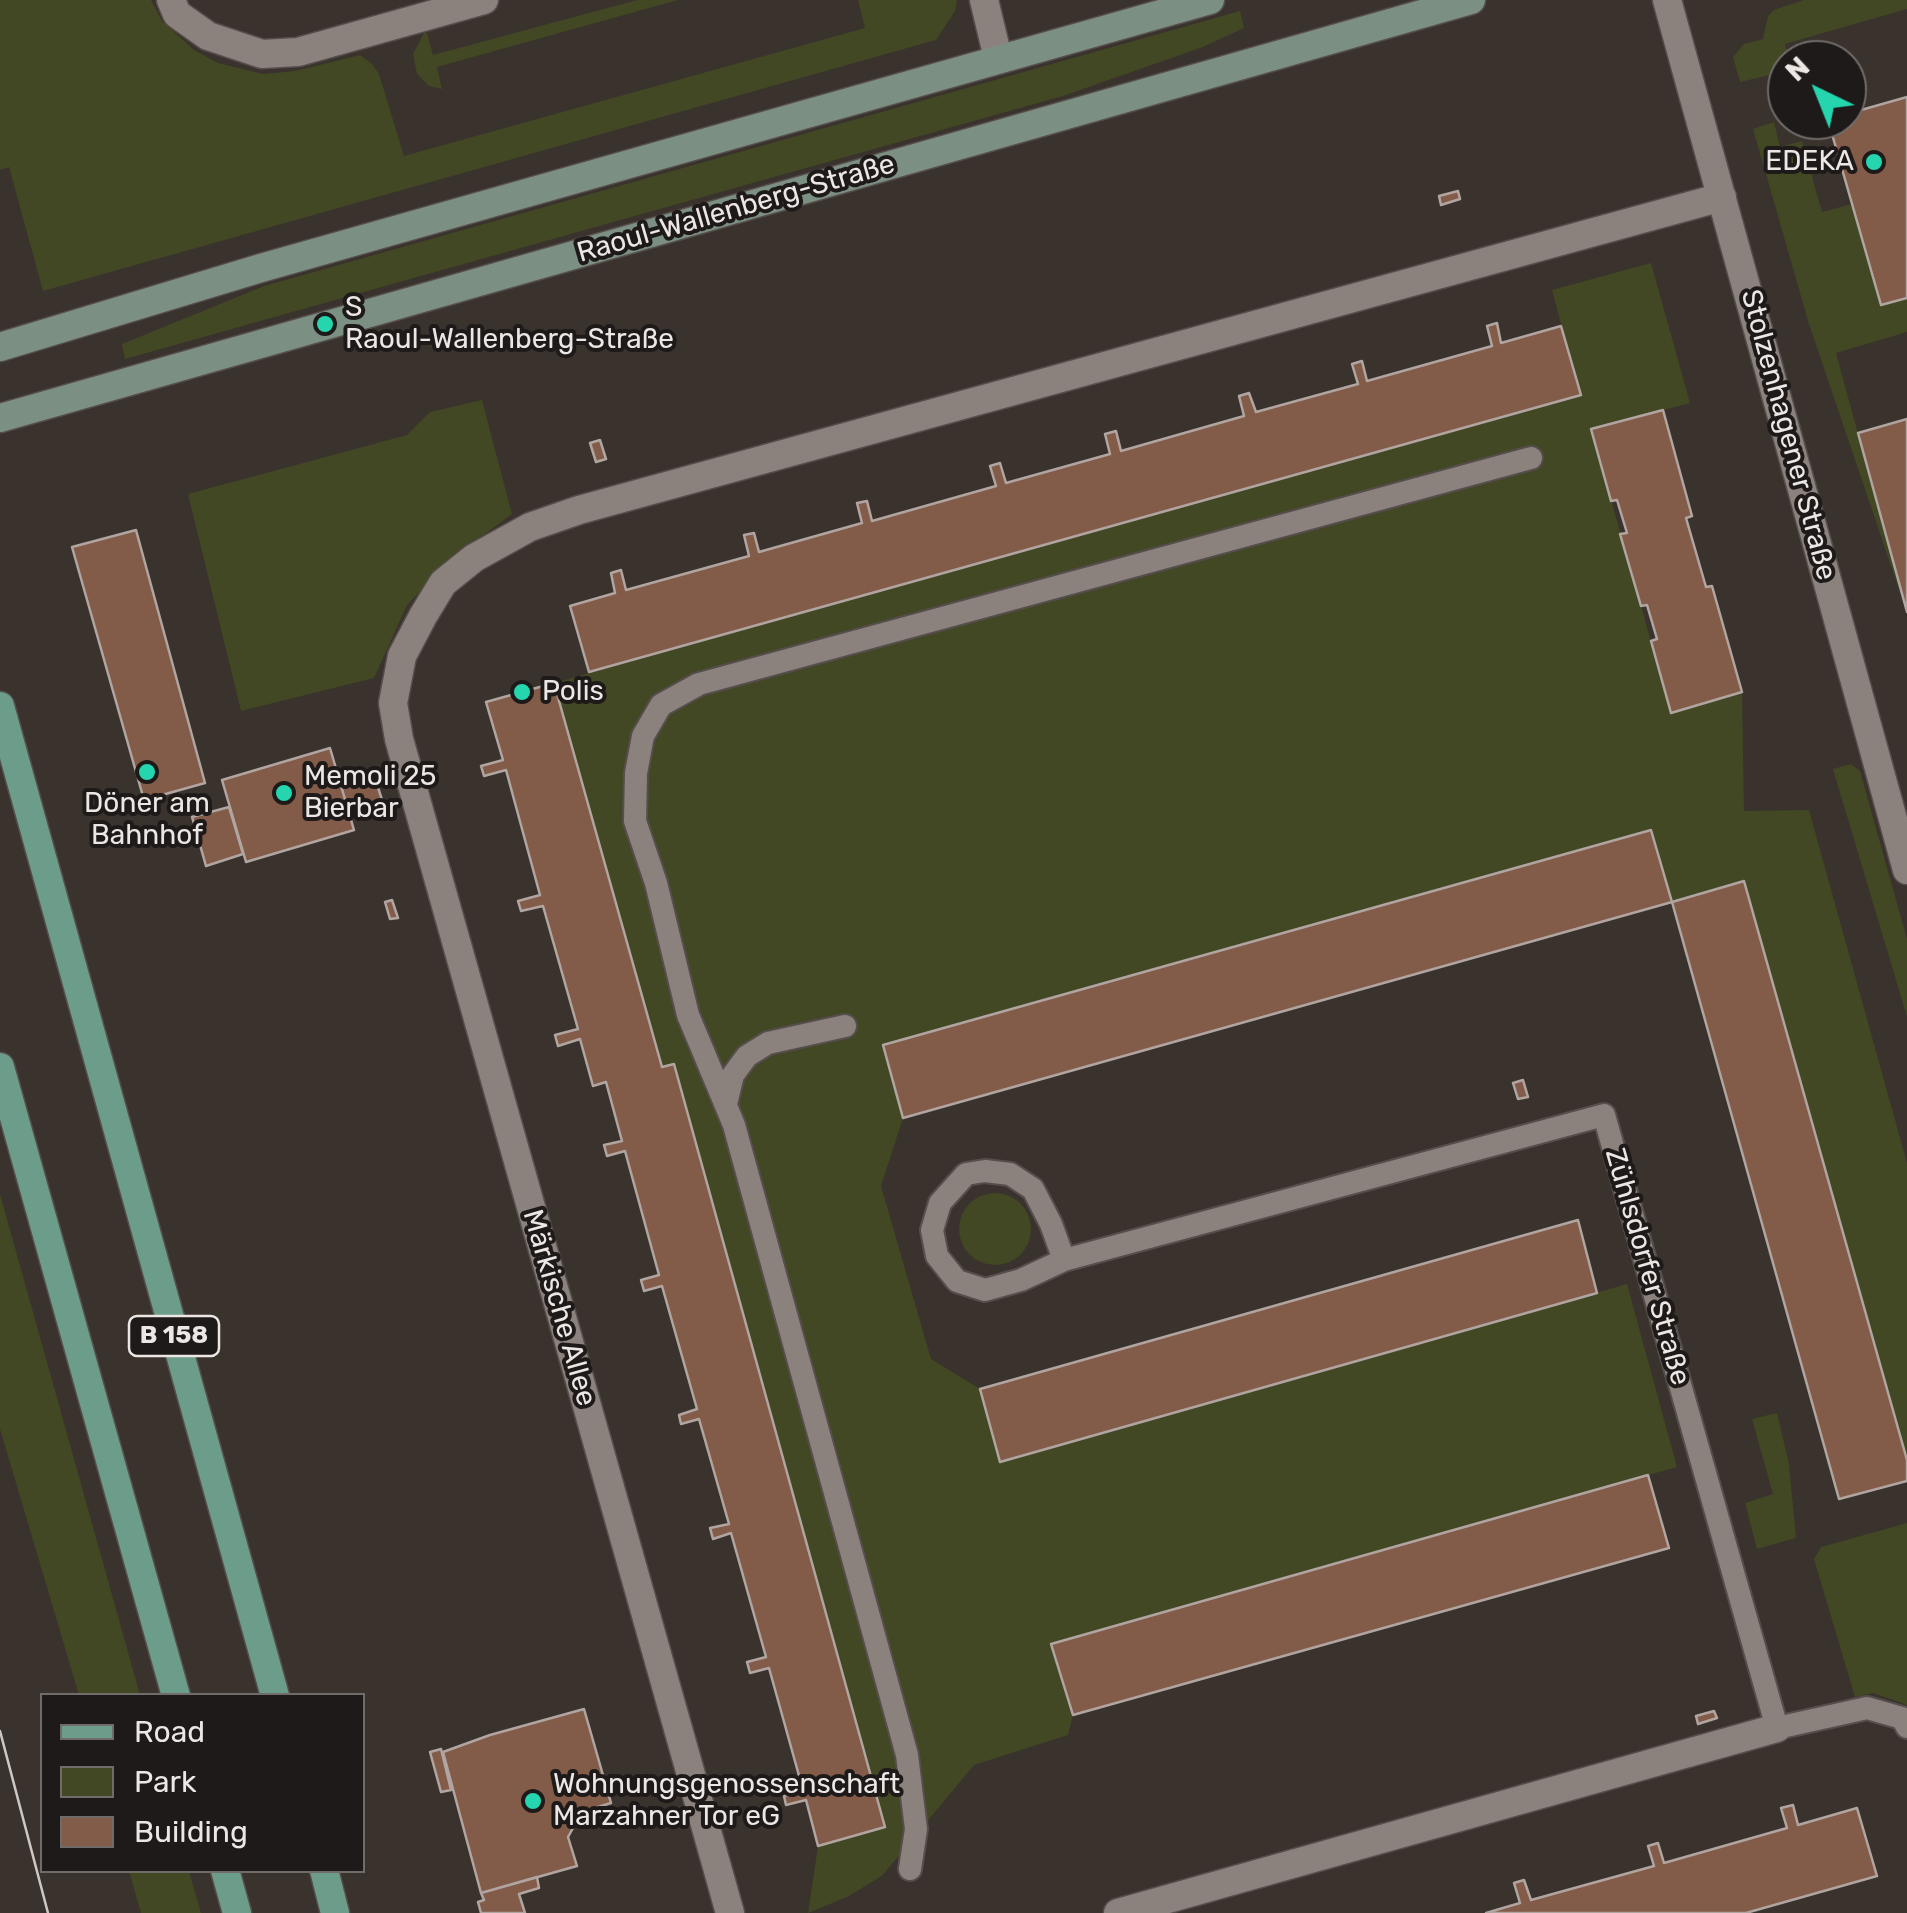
<!DOCTYPE html>
<meta charset="utf-8">
<style>
body{margin:0}
#map{position:relative;width:1907px;height:1913px;overflow:hidden;background:#3a322d;font-family:Rubik,sans-serif}
canvas{display:block}
.legend{position:absolute;left:40px;top:1693px;width:325px;height:180px;box-sizing:border-box;background:#1e1a19;border:2px solid #706c6a;margin:0;padding:12px 18px;list-style:none;font-size:30px;color:#ece6e4}
.legend li{display:flex;align-items:center;gap:20px;height:50px}
.legend b{width:50px;border:2px solid #706c6a}
.north{position:absolute;left:1767px;top:40px;width:100px;height:100px;box-sizing:border-box;background:#1e1a19;border:2px solid #706c6a;border-radius:50%;rotate:317deg;font-size:28px;font-weight:700;line-height:40px;text-align:center;color:#ece6e4}
.north::after{content:'';display:block;margin:auto;width:35px;height:45px;background:#25d5ae;clip-path:polygon(50% 0,100% 100%,50% 72%,0 100%)}
</style>
<div id="map">
<canvas width="1907" height="1913"></canvas>
<ul class="legend">
<li><b style="height:12px;background:#6c9c8a"></b>Road</li>
<li><b style="height:28px;background:#424724"></b>Park</li>
<li><b style="height:28px;background:#835b49"></b>Building</li>
</ul>
<div class="north">N</div>
</div>
<script>
const ctx = document.querySelector('canvas').getContext('2d');
ctx.lineJoin = 'round';
function fillPath(path, color) { ctx.fillStyle = color; ctx.fill(path, 'evenodd'); }
const poly = rows => new Path2D(rows.map(r => 'M' + r).join(''));
function stroke(path, color, width, dash) { ctx.strokeStyle = color; ctx.lineWidth = width; ctx.lineCap = dash ? 'butt' : 'round'; ctx.setLineDash(dash || []); ctx.stroke(path); }
function drawText(font, color, halo, rows, align = 'center') {
  ctx.font = font + ' Rubik,sans-serif'; ctx.lineWidth = 8; ctx.setLineDash([]); ctx.textBaseline = 'middle'; ctx.strokeStyle = halo; ctx.fillStyle = color; for (const [text, x, y, turn = 0] of rows) {
    ctx.save(); ctx.translate(x, y); ctx.rotate((+turn || 0) * Math.PI / 180); ctx.textAlign = isNaN(turn) ? turn : align; if (halo) ctx.strokeText(text, 0, 0); ctx.fillText(text, 0, 0); ctx.restore();
  }
}
fillPath(poly([
 [0,0,151,0,162,21,194,50,218,63,263,74,295,71,360,55,372,64,379,74,404,156,865,28,858,0,957,0,955,11,936,40,43,291,9,167,0,170],
 [637,0,678,0,437,67,442,89,429,86,417,74,413,54,424,33,427,33,433,55],
 [1804,0,1907,0,1907,9,1785,44,1789,60,1787,71,1740,82,1733,57,1744,44,1763,39,1768,16,1774,10],
 [1240,11,1244,28,1203,47,1063,96,125,359,122,344,264,286],
 [1774,122,1780,147,1802,141,1822,212,1852,204,1880,305,1907,298,1907,332,1836,353,1907,613,1809,324,1753,129],
 [1651,263,1690,403,1591,429,1671,712,1742,692,1744,811,1809,810,1907,1163,1907,1460,1745,882,1672,902,1651,830,883,1045,903,1118,881,1186,931,1359,980,1389,1001,1461,1627,1284,1677,1467,1052,1644,1073,1715,1068,1735,974,1765,882,1876,847,1897,808,1913,818,1846,673,1065,662,1067,554,683,1580,395,1552,290],
 [482,400,512,514,455,556,407,605,374,678,241,711,188,494,407,435,430,412],
 [1851,764,1860,771,1907,939,1907,1017,1833,769],
 '959 1229a36 36 0 1 1 72 0a36 36 0 1 1-72 0Z',
 [0,1194,140,1695,79,1695,0,1429],
 [1777,1413,1789,1464,1796,1538,1757,1549,1745,1503,1773,1494,1752,1419],
 [1907,1523,1907,1705,1873,1693,1855,1697,1814,1559,1821,1547],
 [129,1871,189,1871,201,1913,141,1913]
]), '#424724');
const building = poly([
 [1907,97,1907,298,1881,305,1828,120,1847,120,1847,114,1907,97],
 [1458,191,1460,199,1441,205,1439,196,1458,191],
 [1497,323,1501,343,1561,326,1581,395,589,672,570,606,615,593,611,573,621,570,626,590,749,556,744,535,754,533,759,552,862,523,857,503,867,501,872,521,996,486,990,466,1000,463,1006,483,1110,454,1105,434,1116,431,1121,451,1244,416,1239,396,1249,393,1256,412,1358,384,1352,364,1362,361,1367,381,1492,346,1487,326,1497,323],
 [1663,410,1692,516,1686,518,1706,587,1712,586,1742,692,1671,713,1651,641,1657,639,1647,605,1641,606,1620,534,1627,533,1617,500,1611,501,1591,429,1663,410],
 [1907,419,1907,612,1858,433,1907,419],
 [600,440,606,459,596,462,590,443,600,440],
 [136,530,205,783,144,800,72,547,136,530],
 [554,683,662,1067,674,1064,885,1827,818,1846,806,1800,786,1805,784,1796,803,1790,769,1668,750,1673,747,1662,766,1657,731,1533,713,1539,710,1528,729,1524,699,1419,681,1424,679,1415,697,1409,662,1286,644,1291,641,1280,659,1275,625,1151,607,1156,604,1145,622,1141,606,1082,593,1086,580,1039,558,1046,555,1035,578,1029,543,906,521,911,518,901,540,895,506,770,484,776,481,766,503,760,486,702,554,683],
 [330,748,354,830,246,862,222,780,330,748],
 [372,769,384,806,350,816,339,779,372,769],
 [229,807,243,854,206,866,192,817,229,807],
 [1651,830,1672,902,903,1118,883,1045,1651,830],
 [1744,881,1907,1460,1907,1481,1839,1499,1672,902,1744,881],
 [392,900,398,918,390,919,385,902,392,900],
 [1523,1080,1528,1097,1518,1099,1513,1083,1523,1080],
 [1578,1220,1597,1293,1000,1462,980,1389,1578,1220],
 [1648,1475,1669,1548,1073,1715,1051,1644,1648,1475],
 [584,1709,611,1803,582,1812,568,1837,577,1866,481,1893,443,1752,490,1735,584,1709],
 [1714,1711,1717,1718,1698,1724,1696,1716,1714,1711],
 [441,1749,451,1790,441,1792,430,1752,441,1749],
 [1793,1805,1798,1825,1857,1808,1877,1876,1746,1913,1486,1913,1520,1903,1514,1883,1524,1880,1531,1900,1654,1866,1648,1846,1658,1843,1664,1863,1787,1828,1781,1808,1793,1805],
 [537,1877,539,1888,519,1894,525,1913,481,1913,478,1902,484,1900,481,1893,537,1877]
]);
fillPath(building, '#835b49');
stroke(building, '#b0a5a0', 2.5);
const service = poly([
 [726,1104,733,1075,747,1056,768,1043,845,1026],
 [1064,1260,1051,1224,1033,1189,1010,1174,985,1171,966,1174,940,1203,932,1230,937,1256,957,1281,985,1290,1021,1280,1064,1260,1604,1115,1777,1728,1867,1708,1902,1718,1907,1727],
 [910,1869,916,1829,907,1755,734,1125,688,1015,656,883,635,821,636,773,643,736,661,705,699,684,1531,458]
]);
const minor = poly([
 [171,0,177,14,208,36,262,54,298,52,484,0],
 [984,0,998,58],
 [1667,0,1907,870],
 [730,1913,399,739,393,703,402,656,423,616,443,583,474,558,530,527,579,510,1722,197],
 [1118,1913,1777,1728]
]);
const secondary = poly([
 [0,347,261,268,1210,0],
 [0,418,1471,0]
]);
const primary = poly([
 [0,706,275,1696],
 [0,1067,176,1696],
 [225,1870,237,1913],
 [324,1870,335,1913]
]);
stroke(service, '#564e4c', 26);
stroke(minor, '#564e4c', 31);
stroke(secondary, '#564e4c', 31);
stroke(primary, '#564e4c', 31);
stroke(service, '#8c827d', 22);
stroke(minor, '#8c827d', 28);
stroke(secondary, '#7c8f83', 28);
stroke(primary, '#6c9c8a', 28);
stroke(poly([
 [0,1731,48,1913]
]), '#cdc7c5', 2.5);
for (const [x, y, r, color] of [
 [1874,162,10,"#25d5ae"],
 [325,324,10,"#25d5ae"],
 [522,692,10,"#25d5ae"],
 [147,772,10,"#25d5ae"],
 [284,793,10,"#25d5ae"],
 [533,1801,10,"#25d5ae"]
]) { const dot = new Path2D(); dot.arc(x, y, r, 0, 2 * Math.PI); ctx.fillStyle = color; ctx.fill(dot); stroke(dot, '#1e1a19', 4); }
for (const [x, y, w] of [
 [174,1336,90]
]) { const box = new Path2D(); box.roundRect(x - w / 2, y - 20, w, 40, 8); ctx.fillStyle = '#1e1a19'; ctx.fill(box); stroke(box, '#ece6e4', 2.5); }
drawText('bold 25px', '#ece6e4', null, [
 ["B 158",174,1336]
]);
drawText('28px', '#ece6e4', '#1e1a19', [
 ["EDEKA",1854,162,"right"],
 ["S",345,308],
 ["Raoul-Wallenberg-Straße",345,340],
 ["Polis",542,692],
 ["Memoli 25",304,777],
 ["Bierbar",304,809],
 ["Döner am",147,804,"center"],
 ["Bahnhof",147,836,"center"],
 ["Wohnungsgenossenschaft",553,1785],
 ["Marzahner Tor eG",553,1817]
], 'left');
drawText('28px', '#ece6e4', '#1e1a19', [
 ["Raoul-Wallenberg-Straße",736,209,-16],
 ["Stolzenhagener Straße",1788,435,75],
 ["Zühlsdorfer Straße",1647,1267,74],
 ["Märkische Allee",559,1308,74]
]);
</script>
